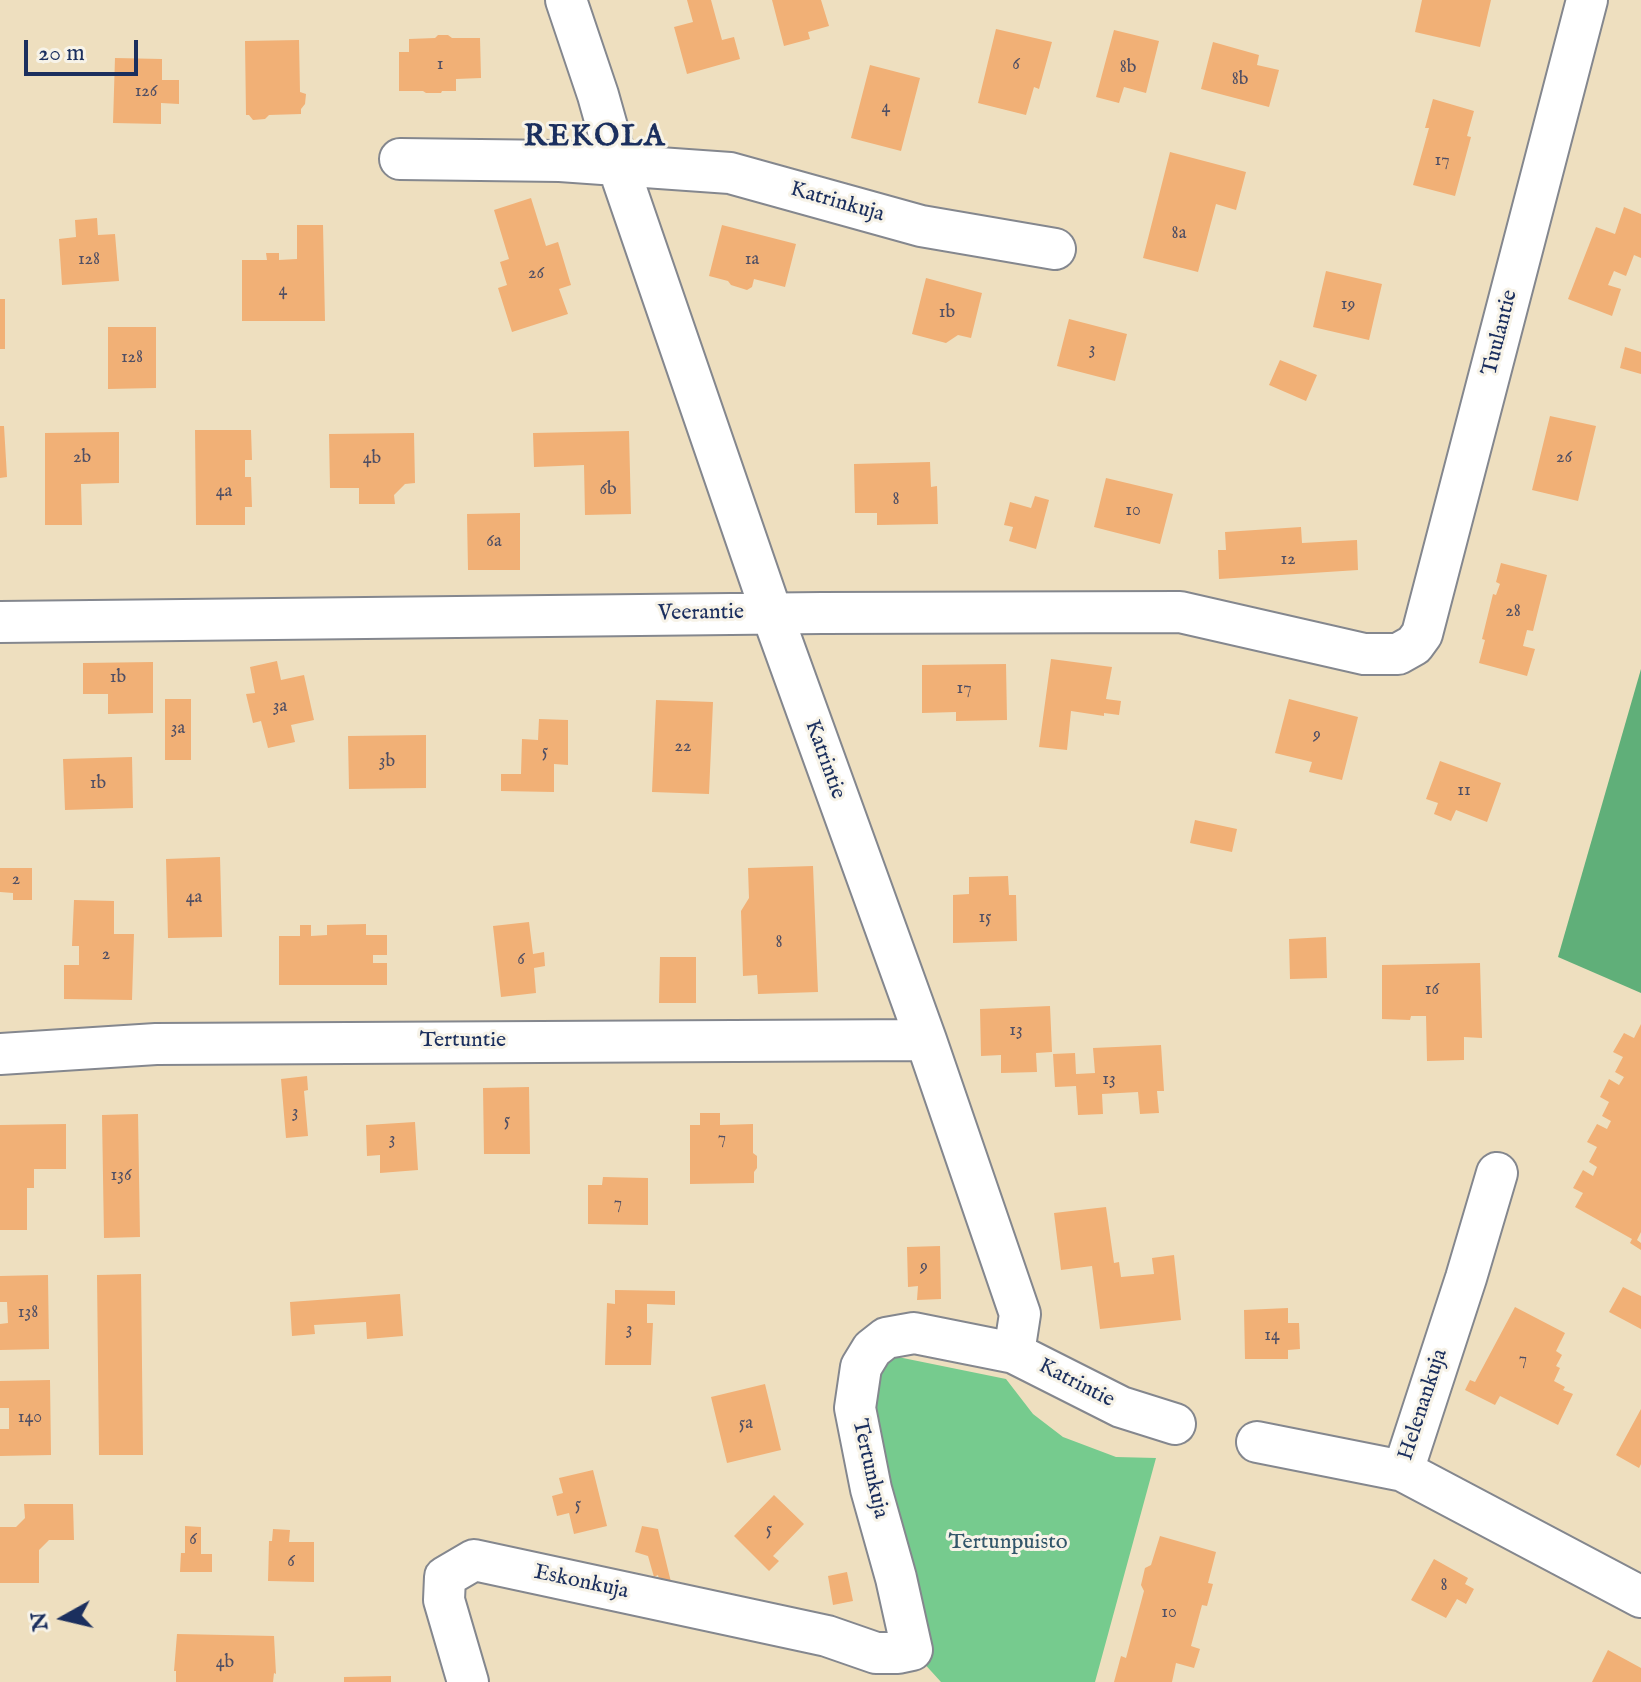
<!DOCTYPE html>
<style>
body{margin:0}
#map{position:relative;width:1641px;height:1682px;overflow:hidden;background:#eedfbf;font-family:"IM FELL English",serif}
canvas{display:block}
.north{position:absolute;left:24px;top:1578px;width:80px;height:80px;-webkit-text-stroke:6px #f7f3e8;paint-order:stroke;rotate:262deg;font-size:22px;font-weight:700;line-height:32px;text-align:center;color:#1b2f5e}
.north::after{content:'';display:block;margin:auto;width:28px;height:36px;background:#1b2f5e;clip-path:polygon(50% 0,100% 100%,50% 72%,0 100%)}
.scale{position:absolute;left:24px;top:40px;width:114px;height:36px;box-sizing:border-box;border:4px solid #1b2f5e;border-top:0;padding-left:10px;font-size:24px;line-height:28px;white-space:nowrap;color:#1b2f5e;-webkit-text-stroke:6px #f7f3e8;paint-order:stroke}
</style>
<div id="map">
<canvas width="1641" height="1682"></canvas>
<div class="north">N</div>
<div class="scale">20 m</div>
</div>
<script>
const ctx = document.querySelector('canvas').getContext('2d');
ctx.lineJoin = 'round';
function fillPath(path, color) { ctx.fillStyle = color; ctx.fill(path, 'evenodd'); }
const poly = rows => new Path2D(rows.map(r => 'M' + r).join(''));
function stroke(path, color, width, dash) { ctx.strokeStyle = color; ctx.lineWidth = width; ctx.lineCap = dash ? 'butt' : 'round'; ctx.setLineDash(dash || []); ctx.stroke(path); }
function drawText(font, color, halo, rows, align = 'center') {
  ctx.font = font + ' "IM FELL English",serif'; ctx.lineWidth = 6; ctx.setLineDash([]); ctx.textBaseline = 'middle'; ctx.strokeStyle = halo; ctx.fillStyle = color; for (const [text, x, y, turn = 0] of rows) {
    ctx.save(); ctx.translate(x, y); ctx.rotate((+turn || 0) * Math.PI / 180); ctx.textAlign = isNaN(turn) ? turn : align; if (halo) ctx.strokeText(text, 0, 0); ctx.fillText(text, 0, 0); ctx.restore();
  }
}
fillPath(poly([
 [893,1356,1006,1379,1033,1414,1063,1437,1116,1457,1156,1458,1095,1682,941,1682,921,1660,851,1370]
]), '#76cb8e');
fillPath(poly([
 [1641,669,1641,993,1558,957]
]), '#60af79');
fillPath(poly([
 [687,0,711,0,722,40,734,37,740,59,687,74,674,27,693,22],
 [772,0,821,0,829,26,808,32,810,39,784,46],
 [1422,0,1491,0,1480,47,1415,32],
 [996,29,1052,42,1039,89,1034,87,1026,115,978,103],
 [1114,30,1159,41,1146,93,1124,87,1119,103,1096,97],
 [438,35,448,35,452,38,480,38,481,78,456,79,456,91,442,91,441,93,426,93,423,91,399,91,399,52,409,52,409,39,435,38],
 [299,40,300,92,306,94,305,104,301,109,301,114,269,115,265,119,253,120,249,115,246,115,245,41],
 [1213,42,1259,55,1257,65,1279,70,1269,107,1201,89],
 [115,58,162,59,162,80,179,80,179,104,161,103,161,124,113,123],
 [870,65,920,78,901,151,851,138],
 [1433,99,1474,111,1467,136,1471,137,1455,196,1413,185,1429,128,1425,128],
 [1170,152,1246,172,1236,210,1216,204,1198,272,1143,258],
 [531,198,546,246,558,242,571,285,559,289,568,314,512,332,498,288,507,285,500,262,509,259,494,210],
 [1624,207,1641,214,1641,258,1634,255,1626,276,1614,271,1608,285,1621,289,1612,316,1568,299,1596,227,1615,234],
 [97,218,98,235,115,234,119,281,62,285,59,239,76,237,75,220],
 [297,225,323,225,325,321,242,321,242,260,267,260,266,253,279,253,279,260,297,259],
 [722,225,796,244,785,287,754,279,752,287,747,290,731,285,728,281,709,276],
 [1326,271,1382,284,1369,340,1313,327],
 [926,278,982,293,971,338,958,335,946,343,912,334],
 [0,299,5,299,5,349,0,349],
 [1069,319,1127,334,1115,381,1057,366],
 [108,327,156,327,156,388,108,389],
 [1625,347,1641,352,1641,374,1620,368],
 [1280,360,1317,375,1306,401,1269,385],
 [1550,416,1596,426,1578,501,1532,490],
 [0,426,4,426,7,477,0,478],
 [195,430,251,430,252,460,245,460,245,477,251,477,252,507,245,507,245,525,196,525],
 [629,431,631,514,585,515,584,465,534,467,533,433],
 [119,432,119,483,81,484,82,525,45,525,45,433],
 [414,433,415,483,405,484,394,495,395,504,359,504,359,488,330,488,329,434],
 [930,462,931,487,937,486,938,524,877,525,877,513,855,513,854,464],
 [1106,478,1173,494,1160,544,1094,527],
 [1035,496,1049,500,1036,549,1009,541,1013,527,1004,525,1010,502,1031,508],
 [520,513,520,570,468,570,467,514],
 [1301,527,1302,543,1357,540,1358,570,1219,579,1218,550,1226,550,1225,532],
 [1501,563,1547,575,1533,631,1527,630,1523,646,1535,649,1527,676,1479,663,1485,640,1482,639,1493,594,1496,595,1500,584,1496,582],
 [1051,659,1112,667,1106,699,1121,701,1119,715,1104,713,1104,716,1071,711,1067,750,1039,747],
 [277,661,281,680,304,675,314,720,291,725,295,742,268,748,261,721,253,723,246,694,255,693,250,667],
 [153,662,153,713,108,714,108,694,83,694,83,663],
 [1006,664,1007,720,956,721,956,712,922,713,922,665],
 [165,699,191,699,191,760,165,760],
 [1289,699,1358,717,1342,780,1309,772,1312,762,1275,753],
 [656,700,713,702,709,794,652,792],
 [539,719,568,720,568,765,554,764,554,792,501,791,501,774,521,774,522,739,538,740],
 [426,735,426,788,349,789,348,736],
 [132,757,133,808,65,810,63,759],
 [1440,761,1501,783,1487,822,1456,810,1451,821,1434,814,1438,803,1426,799],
 [1195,820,1237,829,1232,852,1190,843],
 [220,857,222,937,168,938,166,859],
 [813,866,818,992,758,994,757,975,743,976,741,911,749,898,748,868],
 [0,868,32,868,32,900,13,900,13,893,0,892],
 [1008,876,1009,895,1016,895,1017,941,953,943,953,895,969,894,969,877],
 [74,900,114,901,114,934,134,934,132,1000,64,999,64,965,79,965,79,946,72,946],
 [529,922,533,954,544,952,545,966,534,968,536,993,501,997,493,926],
 [366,924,366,935,387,935,387,955,373,955,373,963,387,963,387,985,279,985,279,936,300,936,300,925,311,925,311,936,327,935,327,925],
 [1326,937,1327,978,1290,979,1289,939],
 [660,957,696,957,696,1003,659,1003],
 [1480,963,1482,1038,1464,1037,1464,1060,1427,1061,1426,1016,1411,1016,1410,1020,1382,1019,1382,965],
 [1050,1006,1052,1052,1036,1053,1037,1072,1001,1073,1001,1055,981,1056,980,1009],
 [1641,1024,1641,1232,1637,1240,1641,1243,1641,1250,1630,1243,1632,1239,1575,1207,1583,1193,1573,1188,1583,1170,1593,1176,1597,1167,1589,1162,1597,1147,1587,1142,1597,1124,1607,1129,1611,1121,1602,1116,1609,1102,1600,1097,1609,1079,1619,1085,1624,1077,1615,1072,1623,1057,1613,1052,1624,1033,1634,1038],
 [1161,1045,1164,1091,1157,1091,1159,1113,1140,1114,1138,1092,1102,1094,1103,1114,1078,1115,1076,1086,1055,1087,1053,1054,1075,1053,1076,1074,1095,1073,1093,1048],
 [307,1076,308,1090,304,1091,308,1136,286,1138,281,1079],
 [529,1087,530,1154,484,1154,483,1088],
 [700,1113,720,1113,720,1125,753,1124,753,1153,757,1156,757,1168,754,1172,754,1183,690,1184,690,1125,700,1125],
 [138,1114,140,1237,104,1238,102,1115],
 [415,1122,418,1170,380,1173,380,1155,367,1156,366,1125],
 [66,1124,66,1169,34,1169,34,1188,27,1188,27,1230,0,1230,0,1125],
 [603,1177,648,1178,648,1225,588,1224,588,1185,602,1185],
 [1106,1207,1114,1263,1119,1262,1121,1277,1154,1274,1152,1258,1174,1255,1181,1320,1100,1329,1092,1266,1061,1270,1054,1213],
 [940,1246,941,1299,917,1300,918,1286,908,1287,907,1247],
 [141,1274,143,1455,99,1455,97,1275],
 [48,1275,49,1349,0,1350,0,1324,8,1323,7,1302,0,1302,0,1276],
 [1623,1287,1641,1296,1641,1329,1609,1312],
 [615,1290,675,1291,675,1305,647,1304,647,1323,653,1323,651,1365,605,1365,607,1303,615,1304],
 [400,1294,403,1336,367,1339,366,1322,314,1325,315,1334,292,1336,290,1302],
 [1515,1307,1565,1333,1556,1351,1562,1355,1556,1366,1560,1368,1554,1381,1565,1387,1563,1390,1573,1394,1558,1425,1500,1396,1495,1405,1465,1390,1470,1380,1475,1382],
 [1288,1308,1288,1323,1299,1323,1300,1349,1288,1350,1288,1359,1245,1359,1244,1310],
 [50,1380,51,1455,0,1456,0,1429,9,1429,9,1408,0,1408,0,1381],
 [765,1384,781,1450,727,1463,711,1397],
 [1641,1409,1641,1464,1639,1468,1616,1455],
 [593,1470,607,1526,574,1534,569,1513,557,1516,552,1496,563,1493,559,1478],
 [774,1495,804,1524,773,1556,779,1561,769,1571,734,1536],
 [24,1504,73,1504,74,1540,49,1540,39,1550,39,1583,0,1583,0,1527,16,1527,25,1518],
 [185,1526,201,1527,201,1554,212,1554,212,1572,180,1572,181,1553,185,1553],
 [642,1526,658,1529,671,1582,660,1584,658,1575,654,1577,648,1556,635,1552],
 [273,1529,290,1530,289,1542,314,1542,314,1582,268,1581,269,1541,272,1541],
 [1160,1536,1216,1552,1208,1583,1213,1584,1207,1606,1202,1605,1191,1646,1200,1649,1194,1668,1176,1663,1172,1682,1114,1682,1121,1656,1126,1658,1144,1591,1141,1585,1145,1568,1151,1565],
 [1434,1559,1468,1578,1465,1584,1474,1589,1466,1604,1457,1599,1446,1618,1411,1600],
 [847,1572,853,1601,833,1605,828,1576],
 [177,1634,274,1636,276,1674,274,1673,273,1682,176,1682,176,1671,174,1671],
 [1608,1650,1641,1668,1641,1682,1592,1682],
 [391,1676,391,1682,344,1682,344,1677]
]), '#f1b076');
const minor = poly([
 [566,0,598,95,618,166,772,614,926,1040,1020,1314,1014,1353,1121,1407,1175,1424],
 [400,159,560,161,730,173,921,226,1055,249],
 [0,622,822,613,1180,612,1364,654,1398,654,1414,645,1422,634,1587,0],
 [0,1054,156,1044,926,1040],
 [1497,1173,1466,1278,1403,1471,1641,1597],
 [1257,1442,1403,1471],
 [468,1682,444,1600,445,1577,474,1560,827,1636,876,1653,898,1653,912,1650,896,1578,871,1489,855,1408,861,1367,872,1349,886,1338,914,1333,1014,1353]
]);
stroke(minor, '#84878e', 44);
stroke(minor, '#fff', 40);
drawText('18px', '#504f64', null, [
 ["1",440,65],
 ["6",1016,65],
 ["8b",1128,68],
 ["8b",1240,80],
 ["126",146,92],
 ["4",886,108],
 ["17",1442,161],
 ["8a",1179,234],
 ["128",89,260],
 ["1a",752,260],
 ["26",536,274],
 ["4",283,291],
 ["19",1348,305],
 ["1b",947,313],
 ["3",1092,350],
 ["128",132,358],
 ["2b",82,458],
 ["26",1564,458],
 ["4b",372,459],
 ["6b",608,490],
 ["4a",224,492],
 ["8",896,500],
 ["10",1133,511],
 ["6a",494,542],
 ["12",1288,560],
 ["28",1513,612],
 ["1b",118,678],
 ["17",964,689],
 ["3a",280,707],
 ["3a",178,729],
 ["9",1317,735],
 ["22",683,747],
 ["5",545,752],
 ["3b",387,762],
 ["1b",98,784],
 ["11",1464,791],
 ["2",16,880],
 ["4a",194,898],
 ["15",985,918],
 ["8",779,943],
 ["2",106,955],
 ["6",521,960],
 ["16",1432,990],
 ["13",1016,1031],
 ["13",1109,1080],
 ["3",295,1113],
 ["5",507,1121],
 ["7",722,1139],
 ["3",392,1140],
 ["136",121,1176],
 ["7",618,1204],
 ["9",924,1267],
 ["138",28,1313],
 ["3",629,1330],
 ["14",1272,1336],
 ["7",1523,1360],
 ["140",30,1418],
 ["5a",746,1424],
 ["5",578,1505],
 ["5",769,1530],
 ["6",193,1540],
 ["6",291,1562],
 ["8",1444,1586],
 ["10",1169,1613],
 ["4b",225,1663]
]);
drawText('22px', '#1b2f5e', '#f7f3e8', [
 ["Katrinkuja",837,203,16],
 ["Tuulantie",1501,333,-76],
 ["Veerantie",701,614,-1],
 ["Katrintie",824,760,70],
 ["Tertuntie",463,1041],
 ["Katrintie",1076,1384,27],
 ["Helenankuja",1424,1405,-72],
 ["Tertunkuja",869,1469,77],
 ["Eskonkuja",581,1583,12]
]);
drawText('22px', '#32566a', '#f7f3e8', [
 ["Tertunpuisto",1008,1543]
]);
ctx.letterSpacing = '2px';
drawText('bold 30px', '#1b2f5e', '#f7f3e8', [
 ["REKOLA",595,139]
]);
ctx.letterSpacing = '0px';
</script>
